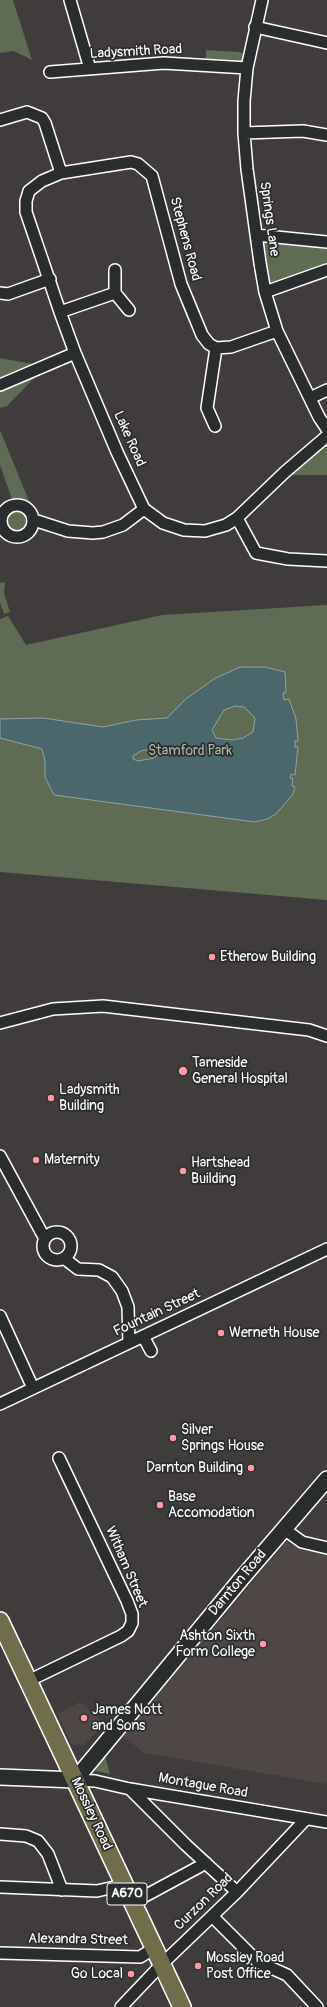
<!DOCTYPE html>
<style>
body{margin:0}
canvas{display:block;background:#403c3c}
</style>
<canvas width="327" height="2007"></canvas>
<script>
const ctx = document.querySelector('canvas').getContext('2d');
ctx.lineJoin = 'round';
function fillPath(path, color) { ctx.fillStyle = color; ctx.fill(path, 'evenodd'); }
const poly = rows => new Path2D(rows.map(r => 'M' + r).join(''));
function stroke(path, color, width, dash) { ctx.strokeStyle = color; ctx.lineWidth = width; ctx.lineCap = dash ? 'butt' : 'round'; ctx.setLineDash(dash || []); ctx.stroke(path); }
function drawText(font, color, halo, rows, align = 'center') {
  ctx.font = font + ' Pangolin,sans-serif'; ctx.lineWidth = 3.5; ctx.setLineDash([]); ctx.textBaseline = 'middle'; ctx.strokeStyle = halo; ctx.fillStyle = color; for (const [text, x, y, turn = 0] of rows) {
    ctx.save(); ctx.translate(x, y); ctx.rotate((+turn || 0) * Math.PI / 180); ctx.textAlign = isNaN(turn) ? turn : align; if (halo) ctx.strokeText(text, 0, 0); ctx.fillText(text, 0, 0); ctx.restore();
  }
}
fillPath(poly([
 [286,1542,294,1546,327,1553,327,1784,144,1753,123,1736],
 [80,1702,105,1723,84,1745,71,1744,58,1714]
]), '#4f4745');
fillPath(poly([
 [0,0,13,0,32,60,14,51,0,53],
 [206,50,239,52,249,55,247,68,206,65],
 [256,235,327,242,327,270,265,292],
 [0,358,33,364,39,373,7,406,0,408],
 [0,430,29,501,29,509,33,516,33,525,31,530,28,534,18,538,8,535,1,524,2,514,5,510,14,505,0,465],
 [327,436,327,475,289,475],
 [5,582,4,593,10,612,4,614,0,602,0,583],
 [327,605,327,900,0,872,0,619,8,616,26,645,162,615],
 [105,1756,110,1774,96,1771,95,1769]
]), '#5e6c54');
const water = poly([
 [240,667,265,667,285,672,286,692,283,693,284,700,289,699,296,719,298,741,295,741,295,747,298,747,295,775,291,774,290,778,293,779,292,786,295,787,293,794,276,814,267,819,255,822,54,795,45,777,45,761,42,749,0,738,0,719,43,718,103,727,136,720,167,718,187,698,214,679,240,667],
 [235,706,244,707,255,718,253,732,243,738,232,740,216,738,212,730,224,710,235,706],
 [156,748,159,750,159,754,154,758,138,761,133,759,133,756,141,751,156,748]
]);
fillPath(water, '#4a686b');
stroke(water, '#92a4a6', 1);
const street = poly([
 [70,0,90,69],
 [262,0,247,68,244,101,244,133,247,169,260,263,265,292,277,331,319,417,327,429],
 [255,27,327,43],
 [50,72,164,63,247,68],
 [0,120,27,112,42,118,45,123,61,173],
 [244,133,303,131,327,135],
 [256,235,327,242],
 [115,270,115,293,129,310],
 [265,292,327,270],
 [0,293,8,294,50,279],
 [60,312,115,293],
 [277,331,231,347,216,348,209,344,202,335,181,284,152,176,138,164,131,162,61,173,42,181,29,191,26,201,26,212,60,312,75,353,117,452,144,509,163,523,184,530,205,531,226,525,237,518,285,472,327,436],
 [0,385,75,353],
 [310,398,327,390],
 [215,426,207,408,216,348],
 '1 521a16 16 0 1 1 32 0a16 16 0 1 1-32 0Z',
 [237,518,256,553,288,559,327,561],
 [34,520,68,531,93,533,103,532,123,525,144,509],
 [0,1023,53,1009,103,1006,309,1030,327,1036],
 [0,1156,45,1239],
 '43 1246a14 14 0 1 1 28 0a14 14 0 1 1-28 0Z',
 [65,1259,78,1269,99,1270,112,1277,122,1291,128,1307,129,1343],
 [0,1316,33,1388],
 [143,1336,151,1351],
 [0,1404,327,1249],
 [284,1529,302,1542,327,1548],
 [28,1681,121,1636,128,1631,132,1623,132,1614,127,1601,59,1458],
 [75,1780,95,1781,130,1789,327,1822],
 [130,1789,186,1845,237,1892],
 [0,1834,26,1836,38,1841,48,1854,62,1890],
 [0,1887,97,1891,123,1885],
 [132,1903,206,1863],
 [212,1916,258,1962,287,1975,317,2007],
 [0,1953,140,1957,153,1949],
 [121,2007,161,1965,237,1892,306,1819]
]);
const secondary = poly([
 [0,1777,75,1780,242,1578,327,1479]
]);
const primary = poly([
 [0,1621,182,2007]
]);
stroke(street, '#fff', 14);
stroke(secondary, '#fff', 18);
stroke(primary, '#fff', 20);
stroke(street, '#2a2d2e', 11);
stroke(secondary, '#2a2d2e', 15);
stroke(primary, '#716d4b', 17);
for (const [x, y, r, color] of [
 [212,957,4,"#ff9aa2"],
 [183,1071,5,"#ff9aa2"],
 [51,1098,4,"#ff9aa2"],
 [36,1160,4,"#ff9aa2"],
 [183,1171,4,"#ff9aa2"],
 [221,1333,4,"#ff9aa2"],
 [173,1438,4,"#ff9aa2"],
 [251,1468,4,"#ff9aa2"],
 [160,1505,4,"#ff9aa2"],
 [263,1644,4,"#ff9aa2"],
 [84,1718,4,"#ff9aa2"],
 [198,1966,4,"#ff9aa2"],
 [131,1974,4,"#ff9aa2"]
]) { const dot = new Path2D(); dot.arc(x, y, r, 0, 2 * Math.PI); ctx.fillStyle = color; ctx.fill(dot); stroke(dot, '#2a2d2e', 1.5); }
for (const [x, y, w] of [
 [127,1894,40]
]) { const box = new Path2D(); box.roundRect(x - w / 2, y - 11, w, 22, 3); ctx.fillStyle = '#2a2d2e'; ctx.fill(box); stroke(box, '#fff', 1); }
drawText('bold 13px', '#fff', null, [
 ["A670",127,1894]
]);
drawText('14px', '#fff', '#2a2d2e', [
 ["Ladysmith Road",136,52,-3],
 ["Springs Lane",269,219,82],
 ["Stephens Road",185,239,75],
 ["Lake Road",129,439,66],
 ["Fountain Street",157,1313,-25],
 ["Witham Street",126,1567,67],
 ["Darnton Road",238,1583,-50],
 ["Montague Road",203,1786,10],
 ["Mossley Road",91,1814,65],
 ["Curzon Road",204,1902,-44],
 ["Alexandra Street",78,1940,1]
]);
drawText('14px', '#aeb6aa', '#2a2d2e', [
 ["Stamford Park",190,751]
]);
drawText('14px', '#fff', '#2a2d2e', [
 ["Etherow Building",220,957],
 ["Tameside",192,1063],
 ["General Hospital",192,1079],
 ["Ladysmith",59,1090],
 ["Building",59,1106],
 ["Maternity",44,1160],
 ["Hartshead",191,1163],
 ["Building",191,1179],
 ["Werneth House",229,1333],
 ["Silver",181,1430],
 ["Springs House",181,1446],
 ["Darnton Building",243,1468,"right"],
 ["Base",168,1497],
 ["Accomodation",168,1513],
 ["Ashton Sixth",255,1636,"right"],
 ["Form College",255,1652,"right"],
 ["James Nott",92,1710],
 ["and Sons",92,1726],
 ["Mossley Road",206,1958],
 ["Post Office",206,1974],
 ["Go Local",123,1974,"right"]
], 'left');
</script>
